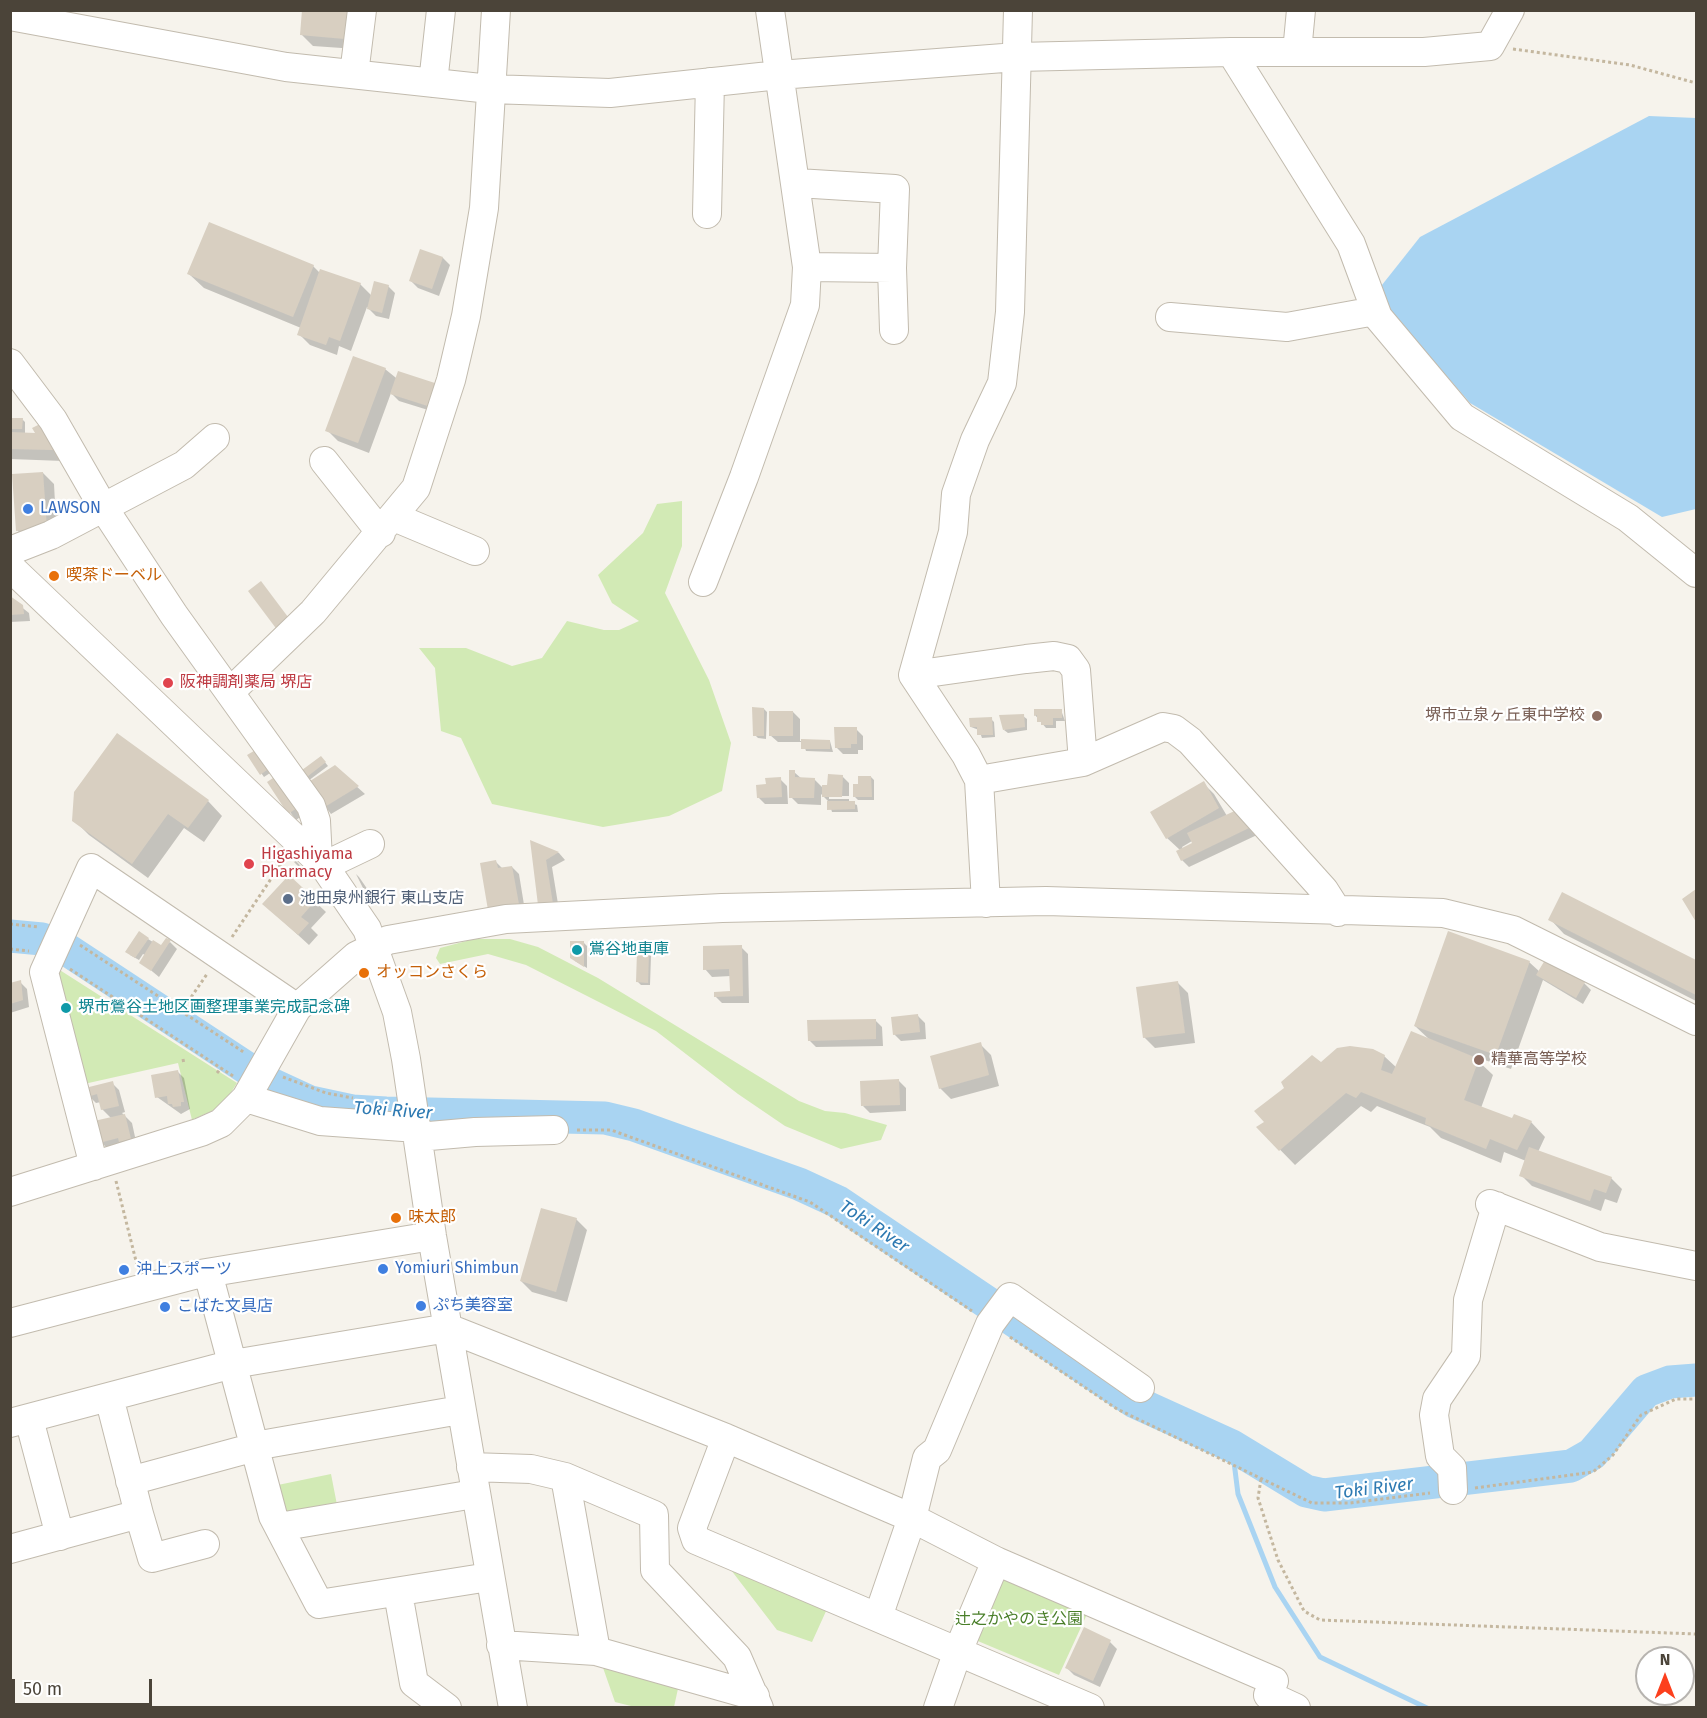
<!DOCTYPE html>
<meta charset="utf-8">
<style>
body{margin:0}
#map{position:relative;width:1707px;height:1718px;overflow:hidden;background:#f6f3ec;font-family:"Fira Sans",sans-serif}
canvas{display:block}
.frame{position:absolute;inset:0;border:12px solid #4b4439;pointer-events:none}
.north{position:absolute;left:1635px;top:1646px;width:60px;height:60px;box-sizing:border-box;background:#fff;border:2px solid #b7b4b0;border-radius:50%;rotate:0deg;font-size:16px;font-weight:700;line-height:24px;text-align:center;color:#4b4439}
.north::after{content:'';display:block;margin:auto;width:21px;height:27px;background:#fc3f1d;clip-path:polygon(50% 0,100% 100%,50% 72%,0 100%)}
.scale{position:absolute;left:12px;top:1679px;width:140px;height:27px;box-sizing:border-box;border:3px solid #4b4439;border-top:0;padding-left:8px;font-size:18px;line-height:21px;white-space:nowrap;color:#4b4439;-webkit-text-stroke:4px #fff;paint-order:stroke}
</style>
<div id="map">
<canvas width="1707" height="1718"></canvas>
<div class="frame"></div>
<div class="north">N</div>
<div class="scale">50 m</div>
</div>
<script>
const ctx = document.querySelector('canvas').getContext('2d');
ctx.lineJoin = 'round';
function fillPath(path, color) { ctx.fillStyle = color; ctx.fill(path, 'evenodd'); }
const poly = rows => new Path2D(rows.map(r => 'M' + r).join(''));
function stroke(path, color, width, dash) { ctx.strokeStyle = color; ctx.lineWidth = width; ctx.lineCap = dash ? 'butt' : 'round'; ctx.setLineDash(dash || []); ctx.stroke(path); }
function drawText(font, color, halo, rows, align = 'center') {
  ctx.font = font + ' "Fira Sans","Noto Sans JP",sans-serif'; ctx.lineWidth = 4.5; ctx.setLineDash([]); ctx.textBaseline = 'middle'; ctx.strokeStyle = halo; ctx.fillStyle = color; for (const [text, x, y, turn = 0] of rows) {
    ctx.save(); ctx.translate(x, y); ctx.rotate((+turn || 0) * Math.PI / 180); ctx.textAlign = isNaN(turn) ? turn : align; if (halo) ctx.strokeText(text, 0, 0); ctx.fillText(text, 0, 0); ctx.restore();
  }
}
fillPath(poly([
 [682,501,682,546,665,593,709,680,731,743,722,791,669,816,603,827,492,804,461,738,441,731,435,668,419,648,466,648,512,666,542,658,567,621,604,630,619,630,639,621,612,603,598,575,643,533,657,504],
 [474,939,510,939,538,947,598,978,799,1101,825,1111,845,1113,887,1125,881,1140,841,1149,785,1126,738,1094,656,1031,526,965,488,954,440,964,436,958,440,948],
 [55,967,237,1083,230,1094,214,1110,192,1120,178,1063,84,1084],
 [331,1474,338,1510,291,1520,273,1486],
 [731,1570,827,1609,812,1642,777,1630],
 [1000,1575,1088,1612,1059,1675,973,1639],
 [601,1662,679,1684,674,1707,635,1707,615,1702]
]), '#d2eab5');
fillPath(poly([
 [1649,116,1696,118,1696,509,1662,517,1470,403,1386,306,1378,290,1420,237]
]), '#a9d4f2');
fillPath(poly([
 [359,10,356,49,313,46,302,35],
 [421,251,443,258,450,265,439,296,418,288,411,281],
 [313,266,320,273,360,284,372,296,388,286,395,293,389,319,376,316,367,307,351,351,339,346,337,355,310,345,299,334,301,328,204,288,189,274],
 [385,369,441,414,399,401,391,393,369,453,338,441,327,430],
 [10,419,22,419,25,422,25,434,38,435,46,422,63,461,10,459],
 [43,473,54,484,57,540,28,541,17,530],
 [10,598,29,613,30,621,10,622],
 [764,709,767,712,766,739,758,738,755,735],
 [1061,710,1065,721,1056,721,1056,728,1046,728,1035,715],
 [793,712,800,719,800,741,830,741,833,752,806,751,803,742,778,742,770,735],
 [1023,716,1027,719,1027,730,1008,733,1004,730],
 [991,719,994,722,995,737,982,738,979,730,971,727],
 [856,729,863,736,863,750,858,750,858,754,843,754,836,747],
 [249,756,273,771,264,777],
 [324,761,328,766,308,781,310,783,335,767,365,794,331,814,304,779],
 [794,772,802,779,814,779,824,789,842,776,849,783,849,796,829,796,829,799,849,799,849,802,857,805,858,812,832,812,829,802,821,794,821,805,798,804,791,797],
 [871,777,874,780,874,800,858,800,855,797],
 [780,779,787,786,788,804,765,804,758,797,767,786],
 [269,783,306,813,296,820],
 [1203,783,1214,794,1227,816,1241,809,1257,835,1189,867,1182,860,1180,850,1167,838],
 [1192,841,1194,844,1183,849,1182,847],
 [208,801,222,816,204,842,184,828,148,878,89,835,74,820],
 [532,843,559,853,565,860,552,867,559,910,546,911],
 [296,861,309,875,308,876,294,862],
 [496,862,503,869,512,867,519,874,526,917,498,922],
 [356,874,359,877,368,890,363,888],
 [289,877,326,912,311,928,318,935,309,945,275,914],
 [1562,894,1696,962,1696,1001,1564,934,1550,919],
 [148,939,161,947,170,942,177,949,159,977,141,962,145,955,143,954,139,960,130,955],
 [584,943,587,946,587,968,575,961],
 [741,947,748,954,749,1003,722,1003,715,996,731,993,731,976,712,977,705,969],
 [648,953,651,956,650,985,641,985,638,982],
 [1529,962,1540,972,1584,983,1591,990,1583,1004,1543,980,1511,1069,1473,1056,1493,1075,1481,1108,1513,1120,1531,1122,1545,1137,1538,1152,1611,1178,1622,1189,1617,1203,1605,1199,1601,1211,1532,1186,1521,1175,1526,1161,1504,1152,1501,1163,1441,1138,1430,1127,1377,1106,1371,1112,1361,1106,1295,1165,1258,1127,1267,1122,1321,1064,1384,1056,1397,1068,1431,1041,1415,1026],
 [20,982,27,989,29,1007,10,1013,10,985],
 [1177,982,1188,993,1195,1043,1155,1048,1144,1037],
 [918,1016,925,1023,926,1039,901,1041,894,1034],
 [875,1020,882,1027,883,1046,816,1047,809,1040],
 [980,1044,991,1055,999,1086,951,1099,940,1088],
 [177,1071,184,1078,190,1109,181,1114,157,1097],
 [899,1081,906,1088,906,1111,870,1113,863,1106],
 [112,1083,119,1090,125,1112,122,1113,132,1123,137,1146,108,1149,101,1142,112,1119,102,1109,101,1102,96,1103,89,1096],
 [576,1219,587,1230,567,1302,532,1292,521,1281],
 [1084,1629,1110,1642,1117,1649,1100,1687,1074,1675,1067,1668]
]), '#0003');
stroke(poly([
 [1232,1446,1238,1494,1275,1587,1320,1657,1427,1708]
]), '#a9d4f2', 5);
stroke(poly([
 [10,936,42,939,66,949,271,1084,310,1102,352,1111,386,1113,605,1118,634,1125,799,1184,838,1202,1135,1402,1232,1446,1306,1491,1324,1495,1571,1466,1592,1454,1646,1391,1670,1382,1696,1380]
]), '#a9d4f2', 33);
fillPath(poly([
 [302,10,348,10,345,39,300,35],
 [209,222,314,265,293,317,187,274],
 [420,249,443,257,432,289,409,281],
 [320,269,361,283,340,341,329,337,326,345,297,335],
 [374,281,389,285,382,313,367,309],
 [353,356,386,368,358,443,325,431],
 [398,371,441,385,434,408,390,394],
 [10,418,23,418,22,429,10,429],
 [46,421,53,433,53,450,10,449,10,432,35,433,32,428],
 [43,472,47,529,16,531,12,474],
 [261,581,291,621,278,631,248,591],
 [10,596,23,605,24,614,10,615],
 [752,707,764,708,764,736,753,736],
 [1034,709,1062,709,1062,718,1053,718,1053,725,1041,725,1041,722,1037,722,1037,715,1034,716],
 [769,711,793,711,793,736,769,736],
 [1024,714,1025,727,1003,730,999,715],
 [992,717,993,735,977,735,977,727,970,727,969,718],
 [834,727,857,727,857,744,851,744,851,748,835,748],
 [117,733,209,800,188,828,168,814,132,864,72,821,74,792],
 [801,739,830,740,830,749,801,749],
 [259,748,271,767,260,775,247,755],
 [321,756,326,762,303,780,298,773],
 [335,765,359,786,323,808,307,783],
 [789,770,795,770,795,777,815,778,814,798,789,798],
 [279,774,300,806,288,814,267,782],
 [828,774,843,775,842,797,822,797,822,785,827,785],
 [858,776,871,776,872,797,853,797,853,784,858,784],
 [781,777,782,797,757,798,756,785,766,784,765,778],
 [1204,781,1219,808,1166,839,1150,812],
 [827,801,855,801,855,809,827,810],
 [1241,808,1251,827,1181,861,1176,851,1192,843,1187,833],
 [530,840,559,852,546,860,553,904,538,905],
 [496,860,498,868,512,866,520,910,489,916,480,863],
 [289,875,316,900,301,917,309,923,298,935,262,904],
 [1696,889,1696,922,1682,899],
 [1562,892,1696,960,1696,995,1548,920],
 [139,931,149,938,135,958,125,952],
 [1448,931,1530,961,1496,1055,1414,1026],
 [166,938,171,940,151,971,139,963,153,940,161,945],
 [570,941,584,941,584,967,570,958],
 [742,945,743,996,714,997,714,992,730,991,729,969,703,970,703,946],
 [637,951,649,952,648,983,636,982],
 [1545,960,1585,982,1576,998,1536,975],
 [21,980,23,1000,10,1004,10,983],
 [1178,981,1185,1033,1143,1038,1136,987],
 [918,1014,920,1032,893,1035,891,1017],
 [876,1019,876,1039,808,1041,807,1020],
 [1411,1031,1479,1059,1464,1100,1512,1118,1514,1114,1532,1121,1517,1150,1490,1139,1486,1149,1425,1124,1426,1118,1361,1092,1356,1098,1346,1093,1279,1151,1256,1127,1264,1122,1254,1111,1284,1088,1281,1082,1312,1055,1321,1062,1337,1048,1350,1046,1373,1049,1385,1055,1381,1070,1392,1074],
 [981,1042,989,1075,939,1089,930,1056],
 [178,1070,184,1102,181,1102,181,1106,173,1107,172,1104,168,1104,167,1096,155,1098,151,1075],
 [899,1079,900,1105,861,1106,860,1081],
 [113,1081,119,1106,101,1110,97,1094,87,1097,85,1088],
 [125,1114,131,1139,119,1142,118,1138,99,1143,94,1121],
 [1529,1147,1612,1177,1606,1193,1594,1189,1590,1201,1519,1176],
 [541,1208,577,1218,556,1292,520,1281],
 [1084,1627,1111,1640,1093,1681,1065,1668]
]), '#d8cfc1');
const minor = poly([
 [10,16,286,67,490,89,610,93,779,75,1017,57,1231,52,1424,52,1490,46,1510,10],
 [1231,52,1351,244,1378,317,1462,417,1628,518,1696,573],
 [1297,52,1301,10],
 [354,74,362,10],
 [433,83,441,10],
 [797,183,895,189,892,268,894,330],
 [707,214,710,82],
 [807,267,892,268],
 [1170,317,1287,327,1375,311],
 [10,363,53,420,103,507,174,615,311,806,316,821,318,860],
 [324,461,381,533],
 [394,517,475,551],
 [10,551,51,535,184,465,215,438],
 [10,567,324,866,367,929,397,1012,406,1059,432,1236,513,1708],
 [703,582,744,477,805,305,807,267,770,10],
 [913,675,1026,659,1054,656,1068,659,1076,670,1083,762],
 [230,692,313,612,416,488,451,380,466,316,484,208,496,10],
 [979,780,1083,762,1163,727,1174,729,1190,741,1324,890,1338,912],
 [324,866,370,844],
 [986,903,979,780,966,755,913,675,953,532,956,494,975,440,1002,383,1010,312,1018,10],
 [246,1098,320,1121,417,1128],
 [418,1137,475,1132,554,1130],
 [94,1166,44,972,91,868,297,1008],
 [10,1192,201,1132,221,1123,246,1098,297,1008,356,956,388,940,506,919,722,908,1046,901,1443,913,1513,930,1696,1021],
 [1490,1204,1600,1247,1696,1266],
 [208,1273,273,1516,319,1604,489,1577],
 [10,1323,194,1275,432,1236],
 [29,1419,60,1536],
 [10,1423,233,1364,448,1328,726,1438,912,1518,996,1561,1274,1681,1268,1695,1296,1708],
 [726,1438,692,1528,696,1540,1090,1708],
 [471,1467,531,1469,565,1477,654,1515,655,1570,737,1657,759,1708],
 [565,1477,596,1651],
 [130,1481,266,1444,460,1410],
 [1453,1490,1452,1468,1440,1456,1434,1415,1437,1399,1466,1356,1468,1300,1496,1206],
 [139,1514,152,1558,205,1544],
 [279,1527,474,1494],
 [10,1549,139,1514,109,1397],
 [398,1593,414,1683,447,1708],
 [878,1617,912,1518,927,1458,937,1450,990,1324,1010,1297,1140,1388],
 [501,1645,596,1651,755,1696],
 [938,1708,958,1651,996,1561]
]);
stroke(minor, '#c2bbae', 30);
stroke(poly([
 [1513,49,1630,65,1696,83],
 [10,924,39,927],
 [232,937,283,861],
 [80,945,245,1053],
 [10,949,29,951],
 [70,969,233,1076],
 [181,1012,207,974],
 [183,1059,184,1064],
 [217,1073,221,1068],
 [283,1077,326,1093,353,1098],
 [577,1130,611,1130,810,1202,972,1311],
 [116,1181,137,1265],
 [1010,1337,1117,1409,1312,1503,1350,1503,1430,1493],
 [1261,1479,1258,1498,1278,1560,1304,1611,1320,1620,1696,1634],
 [1475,1488,1593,1472,1613,1455,1641,1415,1676,1399,1696,1399]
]), '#c4b79f', 3, [3, 3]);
stroke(minor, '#fff', 28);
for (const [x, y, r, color] of [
 [28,509,6,"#3f7fe0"],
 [54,576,6,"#e8710a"],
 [168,683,6,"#e0444e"],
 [1597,716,6,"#8d6e63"],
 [249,864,6,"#e0444e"],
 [288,899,6,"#5c6f8a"],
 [577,950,6,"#0f9aa8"],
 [364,973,6,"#e8710a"],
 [66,1008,6,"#0f9aa8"],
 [1479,1060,6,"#8d6e63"],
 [396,1218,6,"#e8710a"],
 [383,1269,6,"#3f7fe0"],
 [124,1270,6,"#3f7fe0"],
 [421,1306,6,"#3f7fe0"],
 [165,1307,6,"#3f7fe0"]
]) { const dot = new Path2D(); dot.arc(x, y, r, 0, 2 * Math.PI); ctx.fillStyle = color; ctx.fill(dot); stroke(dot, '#fff', 2); }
drawText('16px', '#366cbe', '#fff', [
 ["LAWSON",40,509],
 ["Yomiuri Shimbun",395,1269],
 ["沖上スポーツ",136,1270],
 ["ぷち美容室",433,1306],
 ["こばた文具店",177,1307]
], 'left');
drawText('16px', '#c56008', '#fff', [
 ["喫茶ドーベル",66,576],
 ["オッコンさくら",376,973],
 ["味太郎",408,1218]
], 'left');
drawText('16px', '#be3a42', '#fff', [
 ["阪神調剤薬局 堺店",180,683],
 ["Higashiyama",261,855],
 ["Pharmacy",261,873]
], 'left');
drawText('16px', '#785e54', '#fff', [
 ["堺市立泉ヶ丘東中学校",1585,716],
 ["精華高等学校",1491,1060,"left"]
], 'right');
drawText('16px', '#4e5e75', '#fff', [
 ["池田泉州銀行 東山支店",300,899]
], 'left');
drawText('16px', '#0d838f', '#fff', [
 ["鴬谷地車庫",589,950],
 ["堺市鶯谷土地区画整理事業完成記念碑",78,1008]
], 'left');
drawText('16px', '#4a7f2a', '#fff', [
 ["辻之かやのき公園",1019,1620]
]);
drawText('italic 18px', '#2e7ab2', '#fff', [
 ["Toki River",393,1111,4],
 ["Toki River",874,1227,34],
 ["Toki River",1374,1489,-7]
]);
</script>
